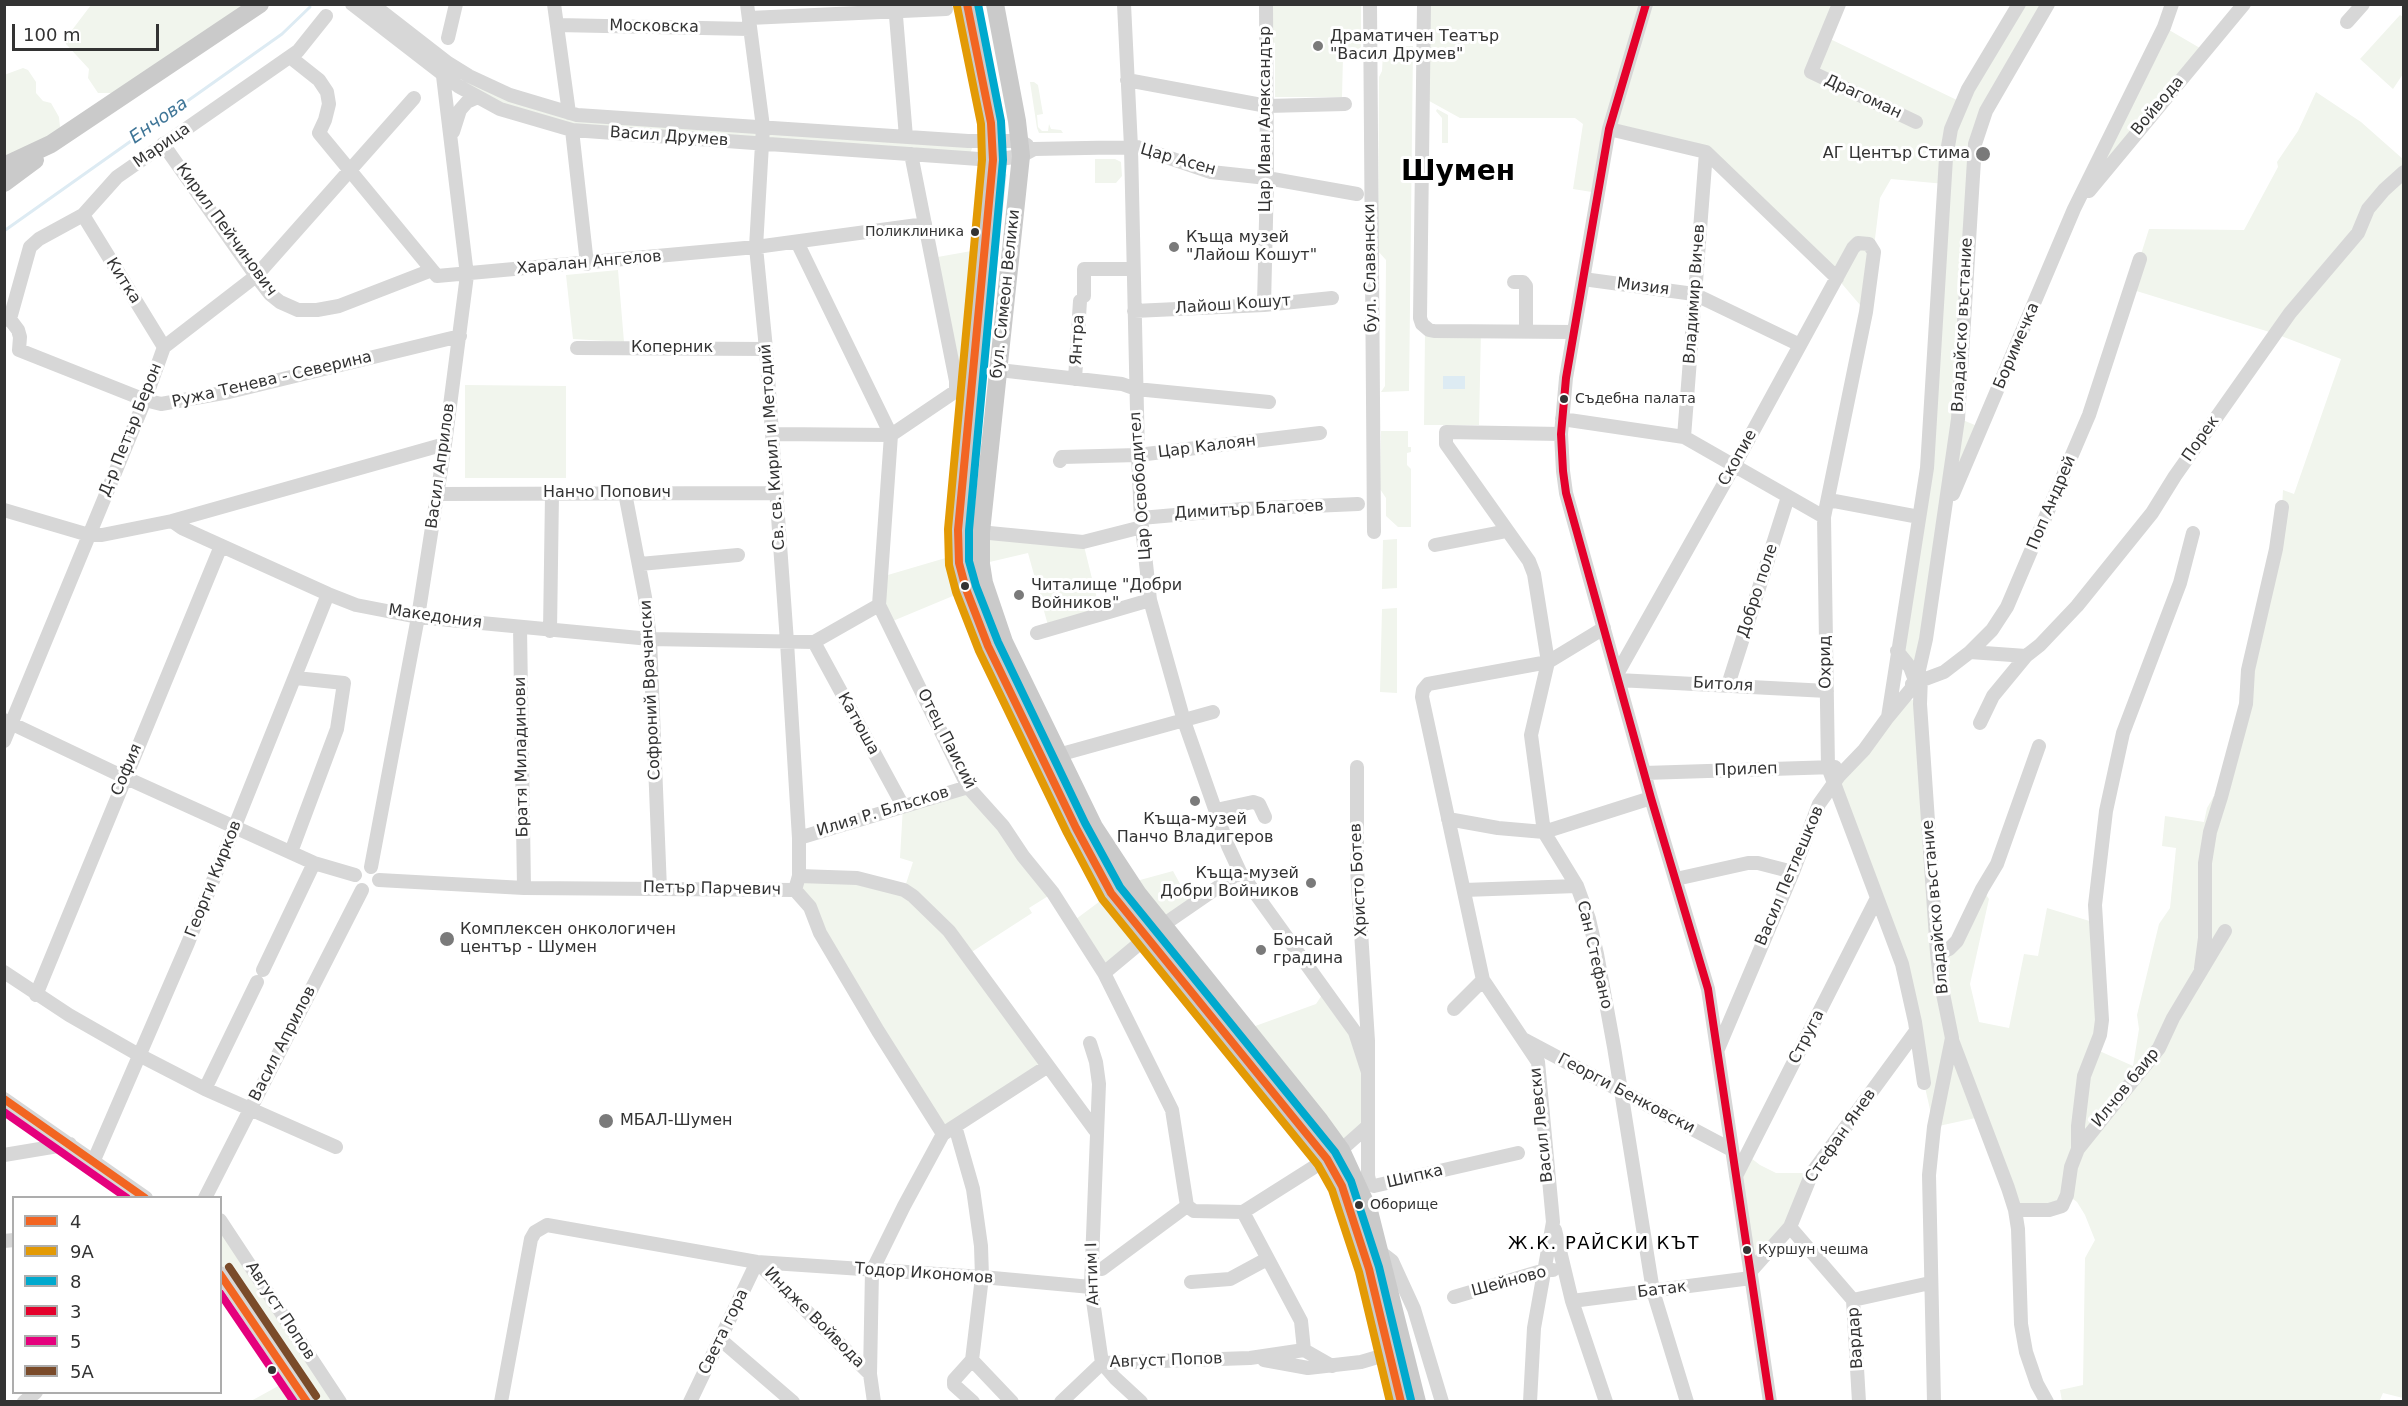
<!DOCTYPE html>
<meta charset="utf-8">
<style>
body{margin:0}
#map{position:relative;width:2408px;height:1406px;overflow:hidden;background:#fff;font-family:"DejaVu Sans",sans-serif}
canvas{display:block}
.frame{position:absolute;inset:0;border:6px solid #333;pointer-events:none}
.legend{position:absolute;left:12px;top:1196px;width:210px;height:198px;box-sizing:border-box;background:#fff;border:2px solid #adadad;margin:0;padding:8px 10px;list-style:none;font-size:18px;color:#333}
.legend li{display:flex;align-items:center;gap:12px;height:30px}
.legend b{width:30px;border:2px solid #adadad}
.scale{position:absolute;left:12px;top:24px;width:147px;height:27px;box-sizing:border-box;border:3px solid #333;border-top:0;padding-left:8px;font-size:18px;line-height:21px;white-space:nowrap;color:#333;-webkit-text-stroke:4px #fff;paint-order:stroke}
</style>
<div id="map">
<canvas width="2408" height="1406"></canvas>
<div class="frame"></div>
<ul class="legend">
<li><b style="height:8px;background:#f26522"></b>4</li>
<li><b style="height:8px;background:#e39a05"></b>9А</li>
<li><b style="height:8px;background:#00a9ce"></b>8</li>
<li><b style="height:8px;background:#e4002b"></b>3</li>
<li><b style="height:8px;background:#e5007d"></b>5</li>
<li><b style="height:8px;background:#7a4b2a"></b>5А</li>
</ul>
<div class="scale">100 m</div>
</div>
<script>
const ctx = document.querySelector('canvas').getContext('2d');
ctx.lineJoin = 'round';
function fillPath(path, color) { ctx.fillStyle = color; ctx.fill(path, 'evenodd'); }
const poly = rows => new Path2D(rows.map(r => 'M' + r).join(''));
function stroke(path, color, width, dash) { ctx.strokeStyle = color; ctx.lineWidth = width; ctx.lineCap = dash ? 'butt' : 'round'; ctx.setLineDash(dash || []); ctx.stroke(path); }
function drawText(font, color, halo, rows, align = 'center') {
  ctx.font = font + ' "DejaVu Sans",sans-serif'; ctx.lineWidth = 6; ctx.setLineDash([]); ctx.textBaseline = 'middle'; ctx.strokeStyle = halo; ctx.fillStyle = color; for (const [text, x, y, turn = 0] of rows) {
    ctx.save(); ctx.translate(x, y); ctx.rotate((+turn || 0) * Math.PI / 180); ctx.textAlign = isNaN(turn) ? turn : align; if (halo) ctx.strokeText(text, 0, 0); ctx.fillText(text, 0, 0); ctx.restore();
  }
}
fillPath(poly([
 [91,5,260,5,113,93,98,93,88,78,89,69,66,44,66,38],
 [1270,5,1361,5,1361,50,1348,50,1347,56,1343,56,1342,97,1275,97,1275,43,1272,42],
 [1424,5,1839,5,1826,37,1961,102,2019,5,2048,5,1979,127,1958,418,1982,428,1956,480,1921,661,1907,660,1902,640,1927,468,1945,184,1891,179,1880,198,1866,312,1837,278,1706,152,1609,129,1598,193,1573,189,1583,124,1575,118,1460,118,1422,97],
 [2400,15,2403,17,2403,74,2393,89,2360,59],
 [2164,27,2205,51,2088,180],
 [1402,46,1413,46,1409,391,1381,392,1385,386,1386,260,1378,251,1379,77,1382,71,1383,53,1387,53,1391,59,1398,60,1401,57],
 [23,68,28,70,36,82,36,93,43,101,51,103,59,117,60,127,68,133,5,160,4,75],
 [465,81,577,115,972,145,972,148,969,158,572,130,500,109,464,83],
 [1030,82,1034,82,1038,85,1043,114,1037,115,1038,127,1042,131,1048,131,1049,124,1051,129,1061,130,1063,133,1039,133,1037,128],
 [2316,92,2361,122,2404,160,2403,1398,2383,1393,2379,1402,2062,1401,2060,1390,2083,1385,2085,1258,2095,1240,2085,1215,2077,1202,2065,1193,2059,1205,2017,1204,1980,1117,1934,1127,1924,1083,1915,1022,1834,783,1904,701,1913,700,1920,704,1937,953,1949,949,1982,889,1989,899,1970,984,1979,1022,2009,1028,2024,954,2038,956,2047,908,2096,923,2100,976,2095,1049,2133,1066,2139,1029,2137,1015,2159,924,2170,908,2176,848,2162,846,2165,816,2204,822,2207,808,2214,796,2221,797,2282,507,2283,490,2294,494,2341,359,2276,334,2130,289,2149,229,2244,230,2278,167,2277,162,2298,131],
 [1437,109,1448,115,1448,143,1442,143,1442,118,1436,111],
 [1095,159,1115,159,1121,162,1122,176,1116,183,1095,183],
 [977,250,965,410,956,391,932,258],
 [618,270,624,342,573,339,566,275],
 [1481,331,1479,425,1424,425,1425,332],
 [465,385,566,386,566,478,465,478],
 [1381,431,1408,431,1408,447,1411,447,1411,452,1407,453,1407,465,1411,469,1411,527,1398,527,1386,516,1386,498,1380,489],
 [981,532,1083,542,1101,615,1049,629,1028,553,981,564],
 [1397,539,1397,588,1382,589,1383,540],
 [949,557,960,593,888,623,881,577],
 [1397,608,1397,693,1380,692,1382,609],
 [968,787,1053,893,1029,908,1032,913,967,955,1048,1066,943,1134,802,897,799,876,904,890,913,862,900,858,903,806],
 [1173,871,1191,904,1163,925,1129,883],
 [1111,893,1146,938,1104,973,1072,922],
 [1324,992,1338,1007,1368,1072,1368,1126,1341,1150,1247,1029,1316,1004],
 [1747,1155,1760,1165,1776,1173,1812,1173,1799,1208,1750,1272,1736,1176],
 [220,1220,340,1401,251,1401,291,1379,221,1273]
]), '#f1f5ed');
fillPath(poly([
 [1443,376,1465,376,1465,389,1443,389]
]), '#ddebf3');
stroke(poly([
 [980,4,1003,121],
 [4,231,282,34,310,7],
 [973,486,1005,175]
]), '#ddebf3', 3);
stroke(poly([
 [352,4,458,86,500,109,572,130,993,160,1021,156,1034,149,1137,147,1211,172,1267,178,1357,194],
 [372,4,448,63,469,76,510,95,577,115,968,141,1020,141,1027,145],
 [554,4,569,113],
 [747,4,763,127,756,247,766,349,787,642,799,838,799,876,795,890],
 [895,4,906,137],
 [1124,4,1131,147,1138,455,1141,518,1150,600,1184,721,1228,846,1240,872,1355,1032,1368,1072],
 [1370,4,1374,532],
 [1424,4,1420,318,1422,324,1429,330,1434,331,1574,332],
 [1646,4,1609,129,1566,378,1561,434,1563,471,1566,493,1651,798,1708,989,1770,1402],
 [1839,4,1811,72,1916,122],
 [749,18,946,9],
 [2347,22,2363,4],
 [557,25,750,29],
 [448,38,456,4],
 [290,57,319,80,327,92,329,104,325,120,319,133,437,276,756,247,925,224],
 [1127,80,1267,106,1345,104],
 [1609,129,1706,152,1837,278],
 [572,130,587,264],
 [453,132,460,110,467,102,478,97],
 [163,144,256,276,270,294,280,302,298,310,317,310,339,306,432,270],
 [2089,191,2244,4],
 [83,215,164,347],
 [797,242,891,435,879,605,968,787,1003,826,1023,856,1053,893,1104,973,1172,1110,1187,1206],
 [1583,279,1694,294,1800,345],
 [1514,282,1523,282,1526,286,1526,331],
 [1084,296,1084,269,1133,269],
 [1264,305,1267,178,1266,4],
 [1134,311,1264,305,1332,298],
 [9,318,18,330,20,337,19,350,145,400,161,404,229,392,460,336],
 [4,320,11,315,30,247,39,239,83,215,117,177,298,51,326,16],
 [577,348,766,349],
 [999,370,1122,384,1136,389,1269,402],
 [1075,379,1080,301],
 [1562,419,1684,437,1824,517],
 [772,434,891,435,956,391,956,381,911,154],
 [1561,434,1446,432,1446,444,1529,561,1534,574,1548,662,1531,735,1544,832,1577,886,1589,919,1597,954,1614,1047,1653,1291,1687,1402],
 [1684,437,1706,152],
 [1060,461,1062,457,1138,455,1320,433],
 [625,493,645,597,650,639,660,889],
 [438,494,777,493],
 [1953,494,2074,209,2164,27,2172,4],
 [1829,500,1919,517],
 [4,510,89,535,102,535,172,521,182,528,328,594,356,605,418,617,650,639,814,642,879,605],
 [1141,518,1243,509,1358,504],
 [172,521,445,444],
 [958,530,1083,542,1142,527],
 [1435,545,1507,531],
 [640,564,738,555],
 [520,627,524,888],
 [550,631,552,494],
 [1037,633,1150,600],
 [814,642,903,806],
 [1897,651,1910,667,1916,683],
 [1970,652,2026,656,2040,645,2077,606,2152,513,2175,476,2290,313,2358,233,2368,209,2384,190,2404,172],
 [1617,674,1734,466,1853,248,1858,243,1869,244,1874,252,1866,312,1824,517,1828,767,1902,964,1915,1022,1924,1083],
 [1921,676,1920,704,1937,953,1940,979,1952,1038,1934,1127,1929,1175,1934,1402],
 [1618,680,1827,691],
 [1912,684,1944,672,1970,652,1992,630,2007,607,2089,415,2140,259],
 [1728,685,1788,497],
 [1888,717,1927,468,1946,158,1951,129,1968,89,2019,4],
 [4,720,124,777,314,863,355,875],
 [1980,723,1993,696,2026,656],
 [4,741,145,400,164,347,256,276,414,98],
 [1058,755,1213,712],
 [1357,767,1357,869,1368,1041,1368,1176,1370,1184,1374,1186,1518,1153],
 [1644,773,1835,767],
 [1216,810,1253,802,1259,804,1265,817],
 [1448,819,1498,828,1544,832,1651,798],
 [799,838,968,787],
 [291,852,337,729,344,683,296,678],
 [371,867,418,617,445,444,467,275,443,76,448,63],
 [799,876,857,878,904,890,913,896,949,931,1095,1130],
 [1676,879,1748,863,1758,863,1793,872],
 [379,880,524,888,795,890,810,907,820,933,878,1031,943,1134],
 [1464,890,1577,886],
 [1163,925,1240,872],
 [1937,953,1949,949,1957,941,1982,889,1997,864,2039,746],
 [2201,968,2205,938,2205,863,2210,832,2221,797,2246,704,2248,670,2276,549,2282,507],
 [263,970,314,863],
 [4,972,69,1015,139,1055,205,1089,336,1147],
 [1104,973,1146,938],
 [36,995,221,546],
 [1454,1009,1483,980],
 [1523,1039,1732,1150],
 [1952,1040,2008,1188,2015,1210,2018,1229,2021,1324,2026,1352,2037,1384,2047,1402],
 [1090,1043,1096,1062,1099,1084,1091,1287,1102,1363,1115,1378,1141,1402],
 [1718,1049,1793,872,1819,804,1839,776,1864,750,1888,717,1916,683,1926,639,1958,419,1975,144,1986,111,2048,4],
 [205,1089,257,982],
 [4,1099,146,1198],
 [955,1126,973,1189,981,1246,982,1277,972,1360,1012,1402],
 [2078,1149,2078,1126,2084,1076,2100,1035,2102,1020,2095,905,2106,811,2123,733,2180,583,2193,533],
 [4,1155,70,1144],
 [94,1160,188,943,328,594],
 [1736,1176,1877,898],
 [205,1198,362,890],
 [2015,1210,2049,1210,2062,1206,2067,1195,2071,1167,2078,1149,2159,1048,2173,1018,2225,931],
 [1243,1212,1301,1321,1304,1350,1332,1366],
 [220,1220,340,1402],
 [1790,1227,1853,1300,1859,1402],
 [1555,1230,1572,1301,1606,1402],
 [4,1241,14,1240],
 [1379,1251,1392,1261,1414,1309,1442,1402],
 [757,1262,870,1374],
 [1102,1269,1187,1206,1194,1211,1243,1212,1341,1150,1368,1126],
 [1750,1272,1790,1227,1812,1173,1916,1031],
 [220,1273,307,1402],
 [1191,1282,1230,1279,1267,1259],
 [1454,1297,1545,1270,1553,1270],
 [1853,1300,1930,1283],
 [1572,1301,1751,1278],
 [721,1340,793,1402],
 [972,1360,954,1380,954,1385,973,1402],
 [1264,1360,1308,1368,1361,1362,1388,1354],
 [24,1402,36,1392],
 [501,1402,531,1239,535,1232,547,1225,757,1262,982,1277,1091,1287],
 [690,1402,757,1262],
 [874,1402,870,1374,872,1271,904,1206,943,1134,1048,1066],
 [1061,1402,1102,1363,1250,1358,1304,1350],
 [1530,1402,1534,1328,1553,1222,1538,1062,1483,980,1422,697,1423,690,1428,684,1548,662,1604,628]
]), '#d7d7d7', 14);
stroke(poly([
 [967,4,991,123,993,160,958,530,959,563,966,589,988,646,1076,828,1111,893,1327,1159,1342,1186,1369,1269,1401,1402],
 [995,4,1017,121,1021,156,981,532,981,564,984,583,1004,642,1094,827,1138,894,1320,1121,1341,1150,1369,1211,1417,1402],
 [4,166,51,144,260,4],
 [4,183,35,160]
]), '#cacaca', 18);
stroke(poly([
 [967,4,991,123,993,160,958,530,959,563,966,589,988,646,1076,828,1111,893,1327,1159,1342,1186,1369,1269,1401,1402],
 [4,1099,145,1198],
 [220,1274,307,1402]
]), '#f26522', 8);
stroke(poly([
 [957,6,981,124,982,160,948,529,949,565,956,592,979,651,1067,833,1102,899,1318,1165,1332,1190,1359,1272,1390,1402]
]), '#e39a05', 8);
stroke(poly([
 [978,4,1001,121,1003,160,969,530,969,561,976,586,998,642,1085,823,1120,887,1335,1152,1351,1181,1379,1267,1411,1400]
]), '#00a9ce', 8);
stroke(poly([
 [1646,4,1609,129,1566,378,1561,434,1563,471,1566,493,1651,798,1708,989,1770,1402]
]), '#e4002b', 8);
stroke(poly([
 [4,1112,127,1198],
 [220,1293,294,1402]
]), '#e5007d', 8);
stroke(poly([
 [229,1267,316,1396]
]), '#7a4b2a', 8);
for (const [x, y, r, color] of [
 [1318,46,6,"#7a7a7a"],
 [1983,154,8,"#7a7a7a"],
 [975,232,5,"#333"],
 [1174,247,6,"#7a7a7a"],
 [1564,399,5,"#333"],
 [965,586,5,"#333"],
 [1019,595,6,"#7a7a7a"],
 [1195,801,6,"#7a7a7a"],
 [1311,883,6,"#7a7a7a"],
 [447,939,8,"#7a7a7a"],
 [1261,950,6,"#7a7a7a"],
 [606,1121,8,"#7a7a7a"],
 [1359,1205,5,"#333"],
 [1747,1250,5,"#333"],
 [272,1370,5,"#333"]
]) { const dot = new Path2D(); dot.arc(x, y, r, 0, 2 * Math.PI); ctx.fillStyle = color; ctx.fill(dot); stroke(dot, '#fff', 2); }
drawText('14px', '#333', '#fff', [
 ["Поликлиника",964,232,"right"],
 ["Съдебна палата",1575,399],
 ["Оборище",1370,1205],
 ["Куршун чешма",1758,1250]
], 'left');
drawText('16px', '#333', '#fff', [
 ["Московска",654,27,1],
 ["Драгоман",1863,97,25],
 ["Войвода",2158,106,-50],
 ["Цар Иван Александър",1266,119,-90],
 ["Васил Друмев",669,137,4],
 ["Марица",162,146,-35],
 ["Цар Асен",1178,160,16],
 ["Кирил Пейчинович",226,230,54],
 ["Харалан Ангелов",589,263,-5],
 ["бул. Славянски",1371,268,-91],
 ["Китка",123,281,58],
 ["Мизия",1643,287,7],
 ["бул. Симеон Велики",1006,294,-84],
 ["Владимир Вичев",1695,294,-86],
 ["Лайош Кошут",1233,305,-4],
 ["Владайско въстание",1963,325,-87],
 ["Янтра",1078,340,-87],
 ["Боримечка",2017,346,-67],
 ["Коперник",672,348],
 ["Ружа Тенева - Северина",272,380,-13],
 ["Д-р Петър Берон",131,430,-68],
 ["Порек",2201,439,-55],
 ["Св. св. Кирил и Методий",773,447,-94],
 ["Цар Калоян",1207,447,-7],
 ["Скопие",1738,458,-61],
 ["Васил Априлов",441,466,-82],
 ["Цар Освободител",1141,486,-94],
 ["Нанчо Попович",607,493],
 ["Поп Андрей",2052,503,-67],
 ["Димитър Благоев",1249,510,-3],
 ["Добро поле",1758,591,-72],
 ["Македония",435,617,8],
 ["Охрид",1826,662,-91],
 ["Битоля",1723,685,3],
 ["Софроний Врачански",651,690,-93],
 ["Катюша",858,724,61],
 ["Отец Паисий",946,739,63],
 ["Братя Миладинови",522,757,-91],
 ["София",127,770,-67],
 ["Прилеп",1746,770,-2],
 ["Илия Р. Блъсков",883,812,-17],
 ["Васил Петлешков",1790,876,-67],
 ["Георги Кирков",214,879,-68],
 ["Христо Ботев",1359,880,-93],
 ["Петър Парчевич",712,889,1],
 ["Владайско въстание",1936,907,-95],
 ["Сан Стефано",1594,955,77],
 ["Струга",1807,1037,-63],
 ["Васил Априлов",283,1044,-63],
 ["Илчов баир",2126,1088,-51],
 ["Георги Бенковски",1626,1094,28],
 ["Васил Левски",1542,1125,-96],
 ["Стефан Янев",1841,1136,-55],
 ["Шипка",1415,1177,-13],
 ["Тодор Икономов",924,1274,4],
 ["Антим I",1093,1274,-92],
 ["Шейново",1509,1282,-15],
 ["Батак",1662,1290,-7],
 ["Август Попов",280,1311,57],
 ["Индже Войвода",814,1318,45],
 ["Света гора",724,1332,-64],
 ["Вардар",1856,1338,-94],
 ["Август Попов",1166,1361,-2]
]);
drawText('16px', '#333', '#fff', [
 ["Драматичен Театър",1330,37],
 ["\"Васил Друмев\"",1330,55],
 ["АГ Център Стима",1970,154,"right"],
 ["Къща музей",1186,238],
 ["\"Лайош Кошут\"",1186,256],
 ["Читалище \"Добри",1031,586],
 ["Войников\"",1031,604],
 ["Къща-музей",1195,820,"center"],
 ["Панчо Владигеров",1195,838,"center"],
 ["Къща-музей",1299,874,"right"],
 ["Добри Войников",1299,892,"right"],
 ["￼Комплексен онкологичен",460,930],
 ["център - Шумен",460,948],
 ["Бонсай",1273,941],
 ["градина",1273,959],
 ["МБАЛ-Шумен",620,1121]
], 'left');
drawText('italic 18px', '#3f7597', '#fff', [
 ["Енчова",159,121,-35]
]);
ctx.letterSpacing = '1.5px';
drawText('18px', '#000', '#fff', [
 ["Ж.К. РАЙСКИ КЪТ",1604,1244]
]);
ctx.letterSpacing = '0px';
drawText('bold 28px', '#000', '#fff', [
 ["Шумен",1458,173]
]);
</script>
